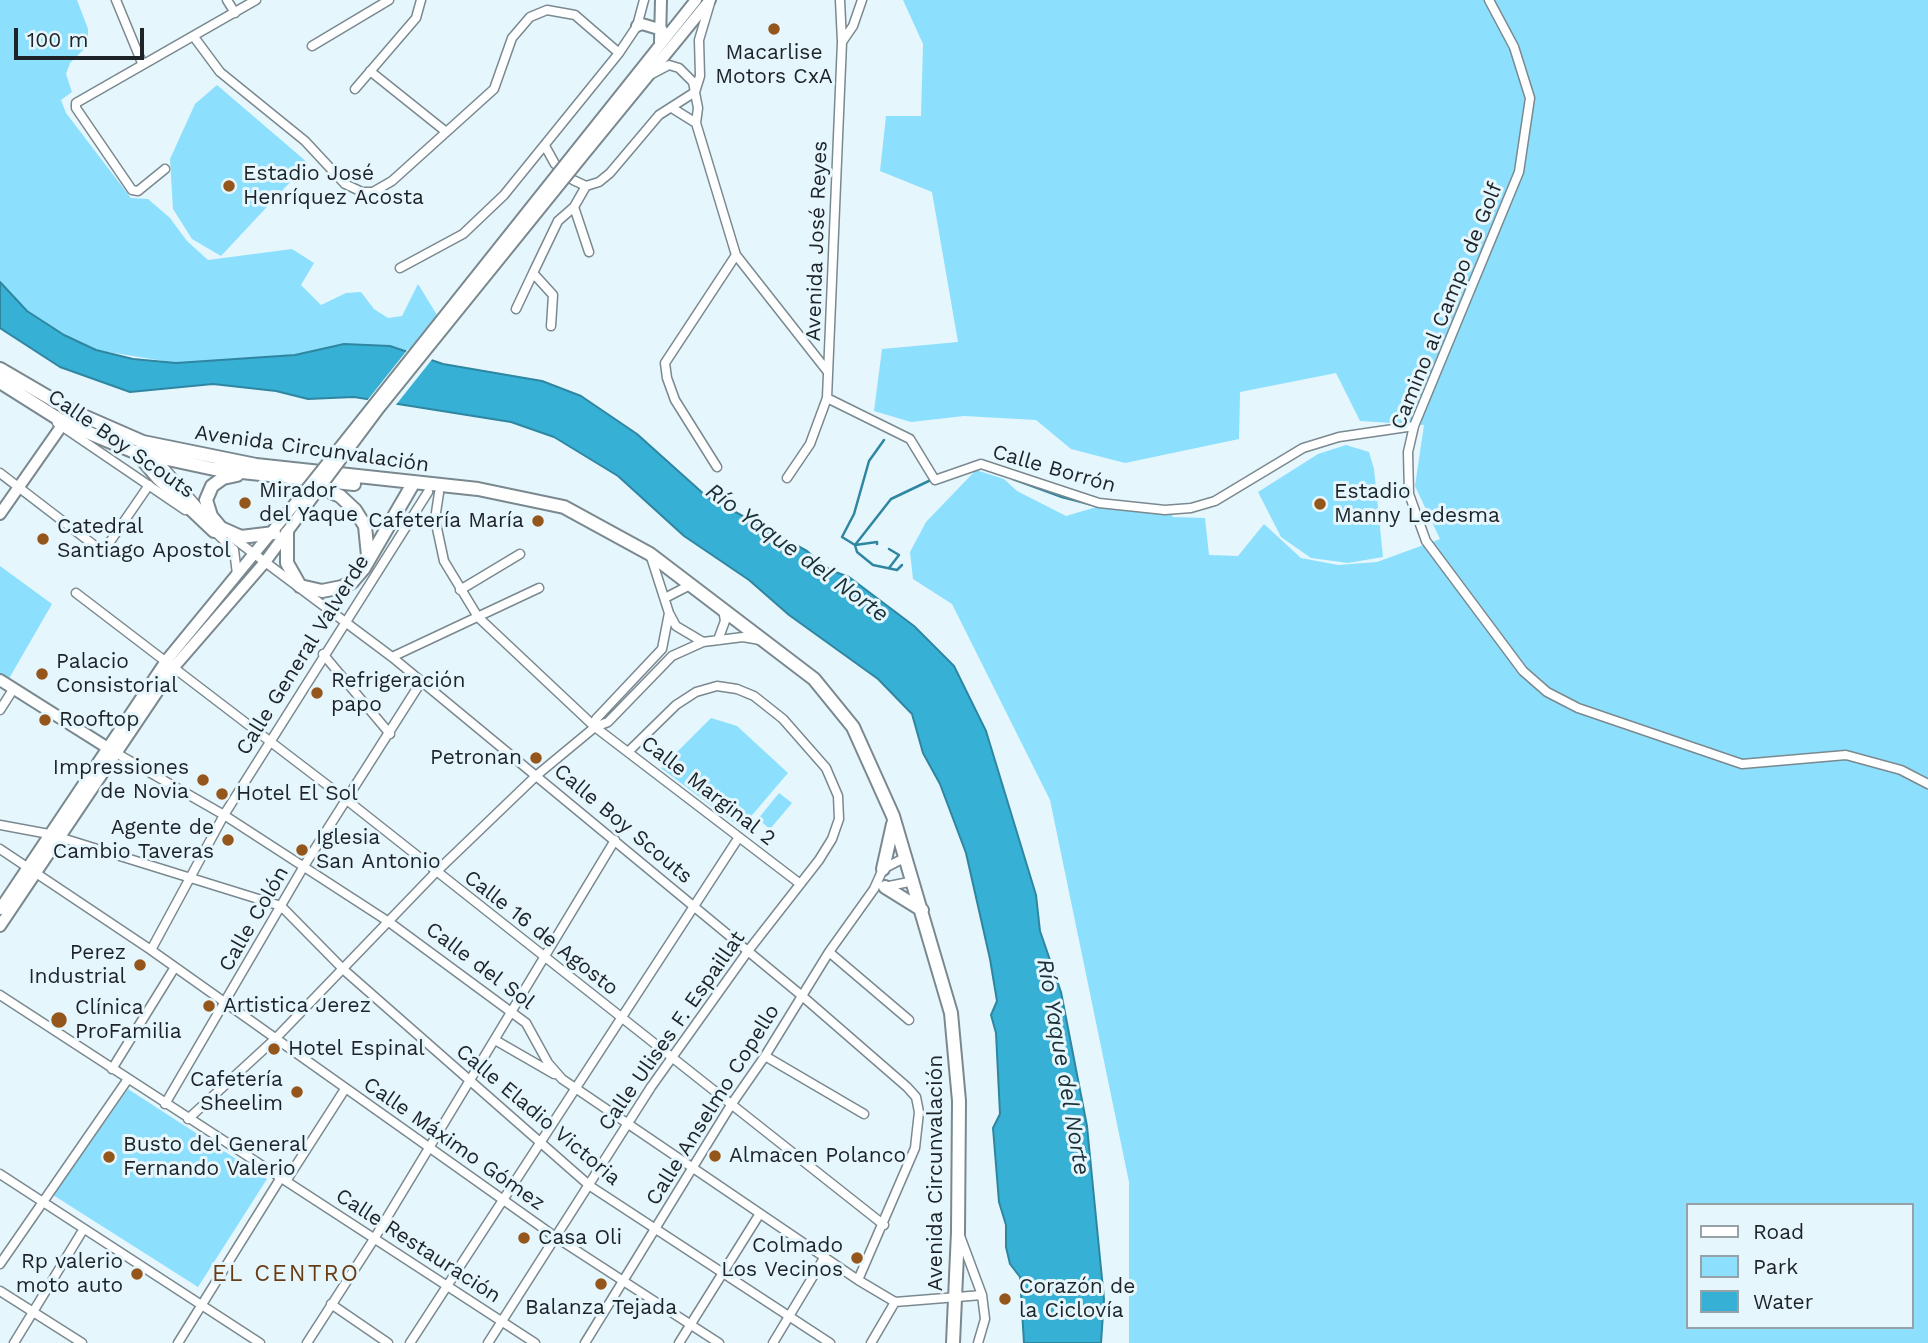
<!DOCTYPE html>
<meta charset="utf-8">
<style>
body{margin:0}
#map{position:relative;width:1928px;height:1343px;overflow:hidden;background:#e6f6fd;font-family:"Work Sans",sans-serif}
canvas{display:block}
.legend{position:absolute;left:1686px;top:1203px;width:228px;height:126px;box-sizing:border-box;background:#e6f6fd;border:2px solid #96a2a7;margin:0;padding:9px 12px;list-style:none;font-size:21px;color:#1d2326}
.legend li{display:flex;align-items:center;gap:14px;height:35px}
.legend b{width:35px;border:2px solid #96a2a7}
.scale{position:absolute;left:14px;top:28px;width:130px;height:32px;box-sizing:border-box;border:4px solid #1d2326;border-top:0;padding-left:9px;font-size:21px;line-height:24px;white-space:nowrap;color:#1d2326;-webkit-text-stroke:5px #e6f6fd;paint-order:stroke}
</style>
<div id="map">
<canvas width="1928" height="1343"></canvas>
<ul class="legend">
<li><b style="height:9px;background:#fff"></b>Road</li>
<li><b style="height:19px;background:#8cdffd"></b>Park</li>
<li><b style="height:19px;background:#37b0d6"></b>Water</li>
</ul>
<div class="scale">100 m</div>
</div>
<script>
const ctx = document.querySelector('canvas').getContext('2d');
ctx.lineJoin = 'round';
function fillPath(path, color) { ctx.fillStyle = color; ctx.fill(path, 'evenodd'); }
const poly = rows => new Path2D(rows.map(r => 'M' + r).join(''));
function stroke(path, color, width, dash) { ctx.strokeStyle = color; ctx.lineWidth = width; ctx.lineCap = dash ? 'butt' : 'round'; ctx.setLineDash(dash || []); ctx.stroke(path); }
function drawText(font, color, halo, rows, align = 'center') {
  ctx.font = font + ' "Work Sans",sans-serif'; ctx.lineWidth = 6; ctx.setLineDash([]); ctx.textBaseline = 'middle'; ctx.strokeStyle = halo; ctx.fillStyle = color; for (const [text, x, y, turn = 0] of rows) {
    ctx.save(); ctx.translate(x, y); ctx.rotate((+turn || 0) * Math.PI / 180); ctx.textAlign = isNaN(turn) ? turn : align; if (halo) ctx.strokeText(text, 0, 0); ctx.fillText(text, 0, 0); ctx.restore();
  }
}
fillPath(poly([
 [0,0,77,0,88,29,88,45,70,63,66,74,72,92,61,100,66,113,131,198,148,199,170,218,187,241,208,260,292,249,314,263,301,285,321,305,346,293,361,292,374,309,388,318,402,316,418,284,437,315,413,347,406,352,390,346,344,344,295,355,176,363,96,350,64,335,27,311,0,282],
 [903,0,1928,0,1928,1343,1129,1343,1129,1182,1050,800,952,604,913,579,910,552,926,522,976,470,1004,479,1017,491,1066,516,1100,506,1170,512,1173,517,1205,518,1209,555,1238,556,1264,524,1301,558,1338,565,1377,562,1440,539,1415,486,1424,425,1360,421,1336,373,1240,392,1239,439,1125,463,1071,449,1036,420,964,416,911,422,874,411,882,349,958,342,932,192,880,171,886,116,921,116,923,44],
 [1688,1205,1912,1205,1912,1327,1688,1327],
 [217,85,308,163,221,256,192,239,173,209,170,159,195,104],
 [1346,445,1369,452,1374,469,1383,557,1348,563,1311,558,1281,537,1258,492,1318,454],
 [0,566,52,604,7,682,0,677],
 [711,718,737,726,788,773,741,828,661,768],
 [779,793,792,803,770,829,758,819],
 [128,1089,267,1179,198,1287,53,1195]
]), '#8cdffd');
const water = poly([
 [0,282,27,311,64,335,96,350,133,359,176,363,295,355,344,344,390,346,443,364,542,381,581,396,637,434,706,496,807,551,830,570,849,577,914,626,954,666,986,731,1036,895,1040,931,1061,992,1087,1126,1104,1299,1101,1343,1024,1343,1020,1277,1010,1264,1006,1247,1006,1225,999,1202,993,1128,1000,1114,996,1033,991,1015,997,1001,990,959,966,853,940,784,923,753,912,714,878,679,789,615,749,580,684,536,618,476,554,437,511,422,354,397,308,399,276,391,213,384,130,392,60,367,0,328,0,282]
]);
fillPath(water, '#37b0d6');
stroke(water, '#2f86a1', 2);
fillPath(poly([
 [408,349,434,357,395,406,366,402]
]), '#e6f6fd');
stroke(poly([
 [884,440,869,461,854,514,842,537,855,545,857,552,873,565,897,570,902,565],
 [961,467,975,464],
 [1013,479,1062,497,1093,505],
 [855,545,891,499,933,479],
 [855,545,877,542,877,544],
 [889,549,899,555,889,568]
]), '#2f86a1', 2.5);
const minor = poly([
 [116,0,142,63],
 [227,0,235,13],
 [840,0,842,42],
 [1489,0,1514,47,1530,98,1519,172,1414,426,1408,452,1409,494,1426,541,1523,671,1547,692,1578,708,1742,764,1846,755,1901,770,1928,784],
 [194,37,220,72,305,141,345,184,362,192,373,192,392,181,494,89,512,38,530,17,547,10,575,15,619,53],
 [312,46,389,0],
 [370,71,445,131],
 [652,74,669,65,679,68,693,82,698,108,696,123,736,255,828,372],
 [355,89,416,18,421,0],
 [672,108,696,123],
 [545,146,555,164,573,180,586,186,599,182,610,173,659,115,695,92,700,76,699,40,710,3],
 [165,169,138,191,132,190,76,108,76,103,256,0],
 [586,186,574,207,589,252],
 [400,268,463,234,504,195,619,53,637,26,644,0],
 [516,309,533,273],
 [551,326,553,295,533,273,558,221,574,207],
 [827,398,910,439,935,480,981,464,1099,503,1165,510,1191,508,1215,501,1303,448,1339,437,1414,426],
 [57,423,185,510],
 [156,458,204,514],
 [717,467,675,400,667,378,665,363,736,255],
 [0,473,103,552,149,485],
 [787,478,810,444,827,398,842,42,853,26,862,0],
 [439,493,435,519,444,561,478,617,595,727,799,883],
 [213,530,234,550,237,574],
 [233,538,392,657,801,995,907,1087,916,1097,919,1112,915,1148,858,1280],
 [460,590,520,554],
 [76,593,348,801,884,1225],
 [665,598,692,584],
 [669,613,676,626,703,642],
 [718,640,725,621,723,609],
 [323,654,390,734],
 [392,657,539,588],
 [0,710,14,688],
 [595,727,596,719,662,649,669,613,651,557],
 [116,753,224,815,389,922,526,1023,548,1063,562,1079,858,1280,895,1302,982,1295],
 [0,825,49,834,281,906,344,970,590,1186,830,1343],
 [0,849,151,950,557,1238,719,1343],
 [884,887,914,881],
 [151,950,224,815,428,492],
 [829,952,909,1020],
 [0,995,535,1343],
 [495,1040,554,1074],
 [765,1056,864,1114],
 [112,1069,175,967],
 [165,1104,304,866,421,682],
 [188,1119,275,1039,436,872,537,775,595,727,608,722,672,656,703,642,743,637,760,640],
 [0,1174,260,1343],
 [286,1181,345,1089],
 [960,1236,982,1295,985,1319,978,1343],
 [0,1264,128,1079],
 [0,1291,82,1343],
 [331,1304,388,1343],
 [14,1343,83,1230],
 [178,1343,280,1179],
 [307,1343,374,1239,615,840],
 [410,1343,739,837],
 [488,1343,651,1087,748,951,819,860,832,839,839,819,838,796,826,768,783,719,754,696,737,689,717,686,696,692,676,705,629,751],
 [585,1343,731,1105,765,1056,829,952,874,889,883,869,906,857],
 [679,1343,759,1215],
 [773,1343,824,1258],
 [871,1343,895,1302]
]);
const secondary = poly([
 [637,26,642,24,662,30],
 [660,42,661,0],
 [574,153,696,0],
 [580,159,710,0],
 [0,514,72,411],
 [0,680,111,750],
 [0,909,166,661,298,500],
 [0,926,174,667,265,562,306,506]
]);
const primary = poly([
 [0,369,72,411,143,442,256,465,478,489,564,507,650,554,814,679,853,727,893,816,951,1013,959,1101,958,1232,953,1343],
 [0,382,65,423,135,452,214,469,354,484],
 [136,452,159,479,214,531],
 [237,475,223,478,212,486,206,500,211,516,221,528,241,537,274,533],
 [315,485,340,496,355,510,365,526,368,556],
 [287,533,287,563,300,586,322,591,342,587,352,582,364,568,414,482],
 [883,869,893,824],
 [885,887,922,910]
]);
stroke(minor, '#7a898f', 11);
stroke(secondary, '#7a898f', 14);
stroke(primary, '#7a898f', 16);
stroke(minor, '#fff', 8);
stroke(secondary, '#fff', 10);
stroke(primary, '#fff', 12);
const secondaryBridge = poly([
 [298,500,574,153],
 [306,506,379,408,580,159]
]);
stroke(secondaryBridge, '#7a898f', 14, []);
stroke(secondaryBridge, '#fff', 10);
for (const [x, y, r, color] of [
 [774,29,7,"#94561b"],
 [229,186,7,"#94561b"],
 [245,503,7,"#94561b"],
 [1320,504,7,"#94561b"],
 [538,521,7,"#94561b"],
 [43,539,7,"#94561b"],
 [42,674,7,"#94561b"],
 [317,693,7,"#94561b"],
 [45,720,7,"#94561b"],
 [536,758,7,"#94561b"],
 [203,780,7,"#94561b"],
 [222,794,7,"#94561b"],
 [228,840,7,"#94561b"],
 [302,850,7,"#94561b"],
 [140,965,7,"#94561b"],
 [209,1006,7,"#94561b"],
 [59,1020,9,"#94561b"],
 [274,1049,7,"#94561b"],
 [297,1092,7,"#94561b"],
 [715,1156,7,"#94561b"],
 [109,1157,7,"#94561b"],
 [524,1238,7,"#94561b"],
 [857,1258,7,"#94561b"],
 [137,1274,7,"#94561b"],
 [601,1284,7,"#94561b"],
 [1005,1299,7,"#94561b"]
]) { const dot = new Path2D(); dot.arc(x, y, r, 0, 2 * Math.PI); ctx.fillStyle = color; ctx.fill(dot); stroke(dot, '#e6f6fd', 2.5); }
drawText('21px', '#1d2326', '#e6f6fd', [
 ["Macarlise",774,53,"center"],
 ["Motors CxA",774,77,"center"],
 ["Estadio José",243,174],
 ["Henríquez Acosta",243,198],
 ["Mirador",259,491],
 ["del Yaque",259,515],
 ["Estadio",1334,492],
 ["Manny Ledesma",1334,516],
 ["Cafetería María",524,521,"right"],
 ["Catedral",57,527],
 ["Santiago Apostol",57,551],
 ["Palacio",56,662],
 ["Consistorial",56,686],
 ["Refrigeración",331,681],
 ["papo",331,705],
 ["Rooftop",59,720],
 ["Petronan",522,758,"right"],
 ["Impressiones",189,768,"right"],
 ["de Novia",189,792,"right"],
 ["Hotel El Sol",236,794],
 ["Agente de",214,828,"right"],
 ["Cambio Taveras",214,852,"right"],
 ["Iglesia",316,838],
 ["San Antonio",316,862],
 ["Perez",126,953,"right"],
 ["Industrial",126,977,"right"],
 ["Artistica Jerez",223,1006],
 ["Clínica",75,1008],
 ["ProFamilia",75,1032],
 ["Hotel Espinal",288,1049],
 ["Cafetería",283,1080,"right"],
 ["Sheelim",283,1104,"right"],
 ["Busto del General",123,1145],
 ["Fernando Valerio",123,1169],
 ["Almacen Polanco",729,1156],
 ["Casa Oli",538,1238],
 ["Colmado",843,1246,"right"],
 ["Los Vecinos",843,1270,"right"],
 ["Rp valerio",123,1262,"right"],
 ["moto auto",123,1286,"right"],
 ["Corazón de",1019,1287],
 ["la Ciclovía",1019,1311],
 ["Balanza Tejada",601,1308,"center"]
], 'left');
drawText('21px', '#1d2326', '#e6f6fd', [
 ["Avenida José Reyes",817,241,-88],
 ["Camino al Campo de Golf",1447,306,-68],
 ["Calle Boy Scouts",121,444,35],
 ["Avenida Circunvalación",312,449,8],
 ["Calle Borrón",1054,469,16],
 ["Calle General Valverde",303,655,-58],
 ["Calle Marginal 2",708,791,38],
 ["Calle Boy Scouts",623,824,40],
 ["Calle Colón",254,919,-60],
 ["Calle 16 de Agosto",541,933,38],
 ["Calle del Sol",480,966,37],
 ["Calle Ulises F. Espaillat",672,1031,-55],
 ["Calle Anselmo Copello",713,1105,-58],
 ["Calle Eladio Victoria",538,1115,40],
 ["Calle Máximo Gómez",454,1144,35],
 ["Avenida Circunvalación",936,1173,-90],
 ["Calle Restauración",418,1246,33]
]);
drawText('italic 23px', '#1b2f37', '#e6f6fd', [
 ["Río Yaque del Norte",797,553,36],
 ["Río Yaque del Norte",1063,1067,80]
]);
ctx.letterSpacing = '2px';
drawText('23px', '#683d16', '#e6f6fd', [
 ["EL CENTRO",286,1274]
]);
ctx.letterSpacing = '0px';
</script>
